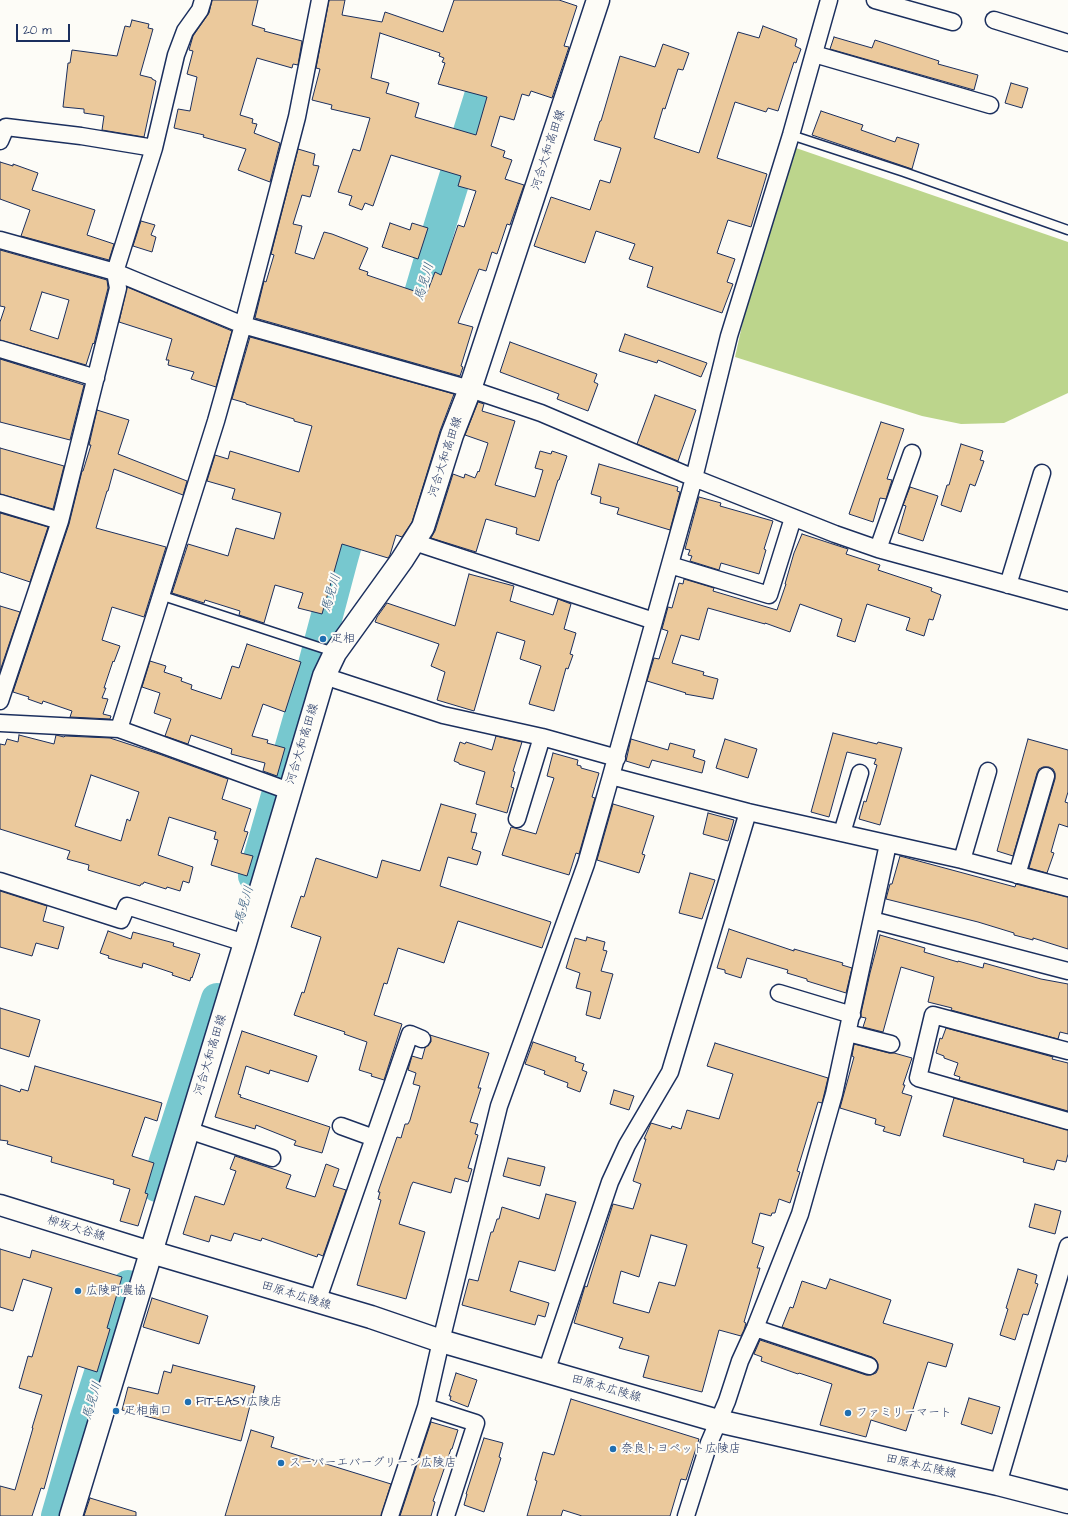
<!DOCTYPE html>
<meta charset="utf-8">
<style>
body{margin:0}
#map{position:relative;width:1068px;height:1516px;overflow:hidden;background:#fdfcf7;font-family:"Architects Daughter",sans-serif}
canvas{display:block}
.scale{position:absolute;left:16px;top:24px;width:54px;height:18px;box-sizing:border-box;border:2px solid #1b2f5e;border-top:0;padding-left:5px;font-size:12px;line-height:14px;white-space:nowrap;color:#1b2f5e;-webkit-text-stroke:3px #fdfcf7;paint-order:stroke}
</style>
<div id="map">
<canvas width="1068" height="1516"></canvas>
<div class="scale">20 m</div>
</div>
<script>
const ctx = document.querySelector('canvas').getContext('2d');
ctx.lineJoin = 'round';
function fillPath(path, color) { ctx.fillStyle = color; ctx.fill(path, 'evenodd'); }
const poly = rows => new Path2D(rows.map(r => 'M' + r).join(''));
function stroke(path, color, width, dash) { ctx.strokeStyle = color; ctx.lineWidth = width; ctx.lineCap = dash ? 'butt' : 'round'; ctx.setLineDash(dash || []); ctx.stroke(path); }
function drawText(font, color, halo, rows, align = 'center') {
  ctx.font = font + ' "Architects Daughter","Klee One",sans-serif'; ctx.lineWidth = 4; ctx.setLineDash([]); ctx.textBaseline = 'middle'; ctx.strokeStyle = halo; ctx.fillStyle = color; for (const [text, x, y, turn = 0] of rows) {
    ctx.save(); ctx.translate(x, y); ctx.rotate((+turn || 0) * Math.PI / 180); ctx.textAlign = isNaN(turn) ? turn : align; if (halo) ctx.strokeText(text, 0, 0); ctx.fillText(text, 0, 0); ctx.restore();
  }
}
fillPath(poly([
 [796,148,1068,242,1068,393,1004,423,961,424,922,416,735,357,748,299]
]), '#bcd58c');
stroke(poly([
 [383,420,440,225,510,0],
 [254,876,308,687,342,559,358,502],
 [157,1186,217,999],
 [57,1516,84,1423,128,1286]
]), '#77c8cf', 32);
const building = poly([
 [212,0,258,0,252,25,265,29,264,31,302,41,298,65,293,64,292,68,257,58,240,115,253,119,252,123,257,124,254,133,280,143,270,182,238,170,246,149,203,137,204,135,174,128,178,109,190,111,197,77,187,74,193,51,189,50,193,36,209,13,212,0],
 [329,0,345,0,342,15,382,22,385,12,443,32,454,0,559,0,577,6,564,46,569,47,552,98,531,91,529,96,522,94,514,120,500,116,491,146,505,151,503,157,512,160,505,179,524,185,510,225,507,224,497,254,492,252,486,271,479,269,458,323,473,327,461,366,463,367,460,376,255,318,264,281,266,282,274,255,271,254,298,149,315,154,313,165,319,166,310,197,302,195,293,224,302,226,295,253,314,259,324,232,332,234,368,248,359,269,368,272,367,275,426,295,435,272,441,275,458,225,464,227,476,191,458,186,461,176,391,155,373,206,365,203,362,210,349,205,352,196,338,192,353,149,360,151,370,118,331,109,332,105,312,100,320,69,316,68,329,0],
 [380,33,440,53,439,56,444,58,442,62,445,63,438,84,487,97,476,135,415,117,419,103,386,93,389,83,371,78,380,33],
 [132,20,149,24,148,28,153,29,140,75,152,78,152,79,156,81,144,137,102,130,104,116,84,113,84,109,63,107,68,63,70,63,72,50,117,56,125,26,130,27,132,20],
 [763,26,797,39,795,46,801,49,796,63,794,62,778,111,768,108,766,112,735,102,717,158,767,174,751,227,728,220,717,253,735,259,727,282,733,284,722,313,647,287,653,267,629,259,635,244,596,231,585,263,534,246,551,197,590,210,600,180,610,183,621,148,594,140,600,121,601,121,620,56,655,67,663,44,689,53,683,70,678,69,665,109,663,108,654,138,699,153,738,32,759,38,763,26],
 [834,37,872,48,875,40,939,61,938,64,978,75,974,90,830,49,834,37],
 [1011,83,1028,88,1022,108,1005,103,1011,83],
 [821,111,863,125,861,130,895,142,897,137,919,144,912,169,812,135,821,111],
 [0,162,13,166,13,164,38,173,32,190,95,210,87,235,114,244,109,260,21,236,30,210,0,199,0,162],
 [141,221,155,225,151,235,156,237,152,252,133,246,141,221],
 [390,223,410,230,412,223,428,228,418,259,382,247,390,223],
 [0,250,107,280,108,288,94,344,93,343,86,365,0,340,0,322,5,307,0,306,0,250],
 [42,292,69,300,58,339,30,330,42,292],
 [127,287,232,331,216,387,191,379,194,372,168,365,169,360,166,360,172,339,119,322,127,287],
 [625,334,707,363,701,377,658,360,657,363,619,351,625,334],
 [250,337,454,394,440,431,412,522,402,537,396,535,390,555,388,558,342,544,322,614,298,608,303,593,275,585,264,623,239,615,240,611,205,600,204,603,172,593,188,544,228,556,236,528,274,539,281,513,232,499,235,489,207,481,215,455,228,459,230,451,299,472,312,426,294,421,294,419,246,404,246,403,232,399,250,337],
 [510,342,597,374,594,382,598,384,588,411,557,399,559,394,500,372,510,342],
 [0,359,84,385,70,440,0,422,0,359],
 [655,395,696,410,678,461,637,444,655,395],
 [478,402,484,404,482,411,515,421,495,485,535,497,543,470,535,468,540,451,551,454,552,451,567,456,559,480,558,480,539,541,516,534,517,528,486,519,476,552,431,538,435,531,453,474,464,478,465,474,475,478,478,471,479,472,488,443,465,435,478,402],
 [97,410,129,420,118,454,187,481,183,495,114,469,108,491,107,491,96,528,166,547,144,617,112,607,102,640,120,646,114,662,113,661,104,688,106,688,102,698,108,699,103,714,111,716,110,719,70,717,72,711,43,701,42,704,28,699,29,697,13,692,69,524,82,471,83,471,91,445,89,445,97,410],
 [881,422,904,429,887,479,892,480,886,499,880,498,873,522,849,514,881,422],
 [961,444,983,451,980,460,984,461,975,486,970,484,961,512,941,505,947,485,949,485,961,444],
 [0,448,64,466,53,509,0,494,0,448],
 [599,464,678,487,677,491,680,492,670,530,617,514,619,508,600,503,601,497,591,494,599,464],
 [910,487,938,496,923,541,898,533,906,506,903,505,910,487],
 [699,497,721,503,720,506,773,521,764,549,766,550,759,574,721,563,719,570,690,561,692,556,688,555,690,550,685,549,699,497],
 [0,513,48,527,30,582,0,572,0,513],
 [802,534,848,549,846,554,880,565,878,570,932,588,931,591,941,595,933,620,929,619,924,636,906,630,910,618,867,604,855,642,837,636,842,619,800,604,790,632,765,623,765,624,708,608,699,640,681,635,672,663,704,672,703,675,718,679,713,699,685,694,686,693,647,681,654,658,659,659,668,631,662,629,668,607,672,608,679,583,683,584,684,579,714,588,713,591,777,610,786,584,785,584,794,553,802,534],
 [469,574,514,586,510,601,553,615,558,599,571,604,564,629,576,633,570,654,573,655,568,669,566,668,554,711,529,704,541,666,520,659,525,641,497,632,474,711,437,700,445,672,431,666,439,644,375,622,377,617,387,603,455,626,469,574],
 [0,606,20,612,0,671,0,606],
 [247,644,301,662,285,712,263,704,252,736,268,740,267,743,285,748,277,776,263,771,265,763,231,754,232,749,191,735,188,744,165,736,171,719,154,713,160,693,142,687,150,661,166,666,164,672,182,678,181,681,192,685,191,689,221,699,232,666,239,668,247,644],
 [833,733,877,744,878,742,902,748,880,825,859,819,864,801,866,802,877,765,874,764,876,759,847,752,829,817,811,812,833,733],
 [19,735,54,744,56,735,64,737,65,736,110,738,159,754,228,779,222,799,251,809,244,831,248,832,241,853,253,856,247,876,211,865,218,840,214,839,216,832,169,817,158,855,193,867,189,883,183,881,180,891,167,887,166,889,144,882,143,884,141,884,140,886,88,870,89,865,67,859,70,851,0,829,0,744,5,745,7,739,18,742,19,735],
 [91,775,139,792,130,821,127,819,121,841,75,826,91,775],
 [496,736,522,742,513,771,515,772,511,787,514,788,507,813,476,804,485,772,459,764,459,763,454,761,460,742,465,744,466,742,492,750,496,736],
 [631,739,668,750,670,743,695,750,693,757,705,761,702,773,652,760,649,768,626,761,631,739],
 [725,739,757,749,748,778,716,768,725,739],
 [1028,739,1068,750,1068,792,1065,802,1068,803,1068,827,1059,824,1051,852,1054,853,1047,873,1029,868,1055,779,1055,773,1053,769,1049,767,1043,767,1039,769,1037,773,1013,856,997,851,1028,739],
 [553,753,578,760,577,765,581,766,581,768,599,773,592,797,595,798,579,854,576,853,569,875,502,855,511,827,536,834,554,778,547,776,553,753],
 [441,804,476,814,471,832,477,833,472,849,481,852,477,865,448,857,440,886,551,922,542,948,458,921,444,963,398,948,387,984,384,983,374,1015,402,1024,384,1080,371,1076,372,1074,359,1070,367,1042,344,1034,345,1032,294,1015,302,992,304,993,321,937,291,927,301,896,304,897,316,858,377,878,382,860,420,871,441,804],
 [613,804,654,816,642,854,645,855,639,873,597,860,613,804],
 [708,813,734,820,728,841,703,834,708,813],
 [900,856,1015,887,1016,884,1068,897,1068,949,1033,938,1033,940,1014,935,1014,933,978,922,886,899,890,884,892,884,900,856],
 [690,873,715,880,702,919,679,913,690,873],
 [0,891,47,906,43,921,64,927,58,949,36,943,32,956,0,947,0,891],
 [729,929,794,951,794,949,843,963,842,965,852,968,846,993,807,981,807,979,787,973,788,970,747,958,741,978,725,973,725,970,717,968,729,929],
 [108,931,131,939,133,932,174,943,173,946,200,954,192,978,191,977,190,981,172,975,173,973,143,963,142,968,108,958,109,956,100,953,108,931],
 [880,935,925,948,924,952,958,962,958,961,983,968,984,963,1041,979,1068,984,1068,1034,1060,1032,1058,1039,951,1010,952,1008,928,1002,934,977,901,967,883,1032,863,1027,866,1018,861,1017,861,1013,870,973,880,935],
 [587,937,605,942,603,950,607,951,601,971,613,974,600,1019,586,1015,591,992,576,988,580,973,566,968,575,938,586,941,587,937],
 [0,1008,40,1020,29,1057,0,1048,0,1008],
 [946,1028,1053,1057,1052,1059,1068,1063,1068,1111,959,1080,960,1077,954,1075,958,1063,944,1058,944,1056,936,1053,940,1038,942,1039,946,1028],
 [242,1031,317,1056,308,1082,270,1070,269,1074,246,1066,238,1094,241,1095,240,1097,330,1127,322,1153,294,1145,296,1141,256,1125,255,1129,215,1117,242,1031],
 [430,1035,489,1053,478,1088,481,1088,470,1122,478,1124,475,1134,478,1135,468,1168,472,1169,468,1182,455,1178,451,1193,413,1182,411,1186,399,1224,425,1232,406,1299,357,1285,381,1200,378,1199,380,1192,378,1192,397,1137,401,1138,405,1124,408,1124,410,1120,420,1086,413,1084,416,1073,408,1070,412,1056,422,1059,425,1048,431,1042,430,1035],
 [533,1042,576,1057,575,1061,584,1064,582,1070,587,1072,580,1092,567,1087,568,1083,544,1074,545,1071,525,1064,533,1042],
 [715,1043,828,1078,822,1103,818,1102,797,1171,800,1172,790,1203,779,1199,775,1213,772,1213,771,1216,760,1213,752,1243,764,1247,757,1268,760,1268,744,1322,746,1323,744,1330,741,1336,719,1330,702,1392,643,1377,649,1356,619,1348,623,1338,574,1323,585,1286,587,1287,613,1204,633,1209,641,1184,633,1181,646,1139,644,1139,651,1123,671,1129,672,1126,681,1129,687,1110,719,1119,733,1074,707,1066,715,1043],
 [651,1235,687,1245,675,1286,659,1282,649,1313,613,1303,621,1271,639,1277,651,1235],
 [854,1044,889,1053,894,1053,912,1058,903,1085,905,1085,902,1093,912,1096,900,1136,883,1131,885,1127,875,1124,876,1119,840,1108,854,1057,852,1056,854,1044],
 [35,1066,162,1103,157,1121,145,1117,132,1156,154,1163,145,1193,148,1194,138,1226,120,1221,130,1189,113,1184,114,1180,51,1162,52,1157,7,1144,8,1141,0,1140,0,1085,20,1092,21,1089,28,1091,35,1066],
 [614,1090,634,1096,629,1110,610,1104,614,1090],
 [954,1098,1068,1130,1068,1154,1066,1162,1057,1160,1054,1170,1023,1162,1024,1159,943,1136,954,1098],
 [235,1156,291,1175,286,1188,315,1197,326,1164,339,1169,333,1186,346,1190,323,1256,318,1254,317,1257,262,1238,261,1241,234,1233,231,1241,211,1235,209,1242,183,1234,195,1196,224,1205,236,1171,230,1169,235,1156],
 [508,1158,545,1167,540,1186,503,1176,508,1158],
 [546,1194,576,1202,555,1271,519,1261,510,1291,549,1303,545,1317,538,1315,535,1325,462,1305,469,1279,478,1281,491,1232,493,1232,497,1219,499,1219,502,1207,539,1219,546,1194],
 [1035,1204,1061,1211,1055,1234,1029,1227,1035,1204],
 [0,1249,30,1258,32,1250,122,1277,107,1328,110,1329,97,1372,78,1366,44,1489,41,1488,32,1516,0,1516,0,1486,15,1490,33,1428,32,1428,42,1395,19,1388,28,1356,32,1357,52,1288,23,1279,13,1311,0,1307,0,1249],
 [1018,1269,1037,1275,1035,1283,1038,1284,1028,1315,1023,1314,1015,1340,1000,1335,1008,1309,1006,1308,1018,1269],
 [830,1279,891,1300,883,1323,953,1344,946,1367,928,1362,906,1431,871,1420,866,1437,820,1425,832,1384,799,1373,798,1374,761,1361,762,1357,754,1354,760,1340,866,1375,871,1375,876,1373,878,1369,878,1364,876,1360,872,1357,782,1327,790,1307,793,1308,802,1281,826,1289,830,1279],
 [152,1298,208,1316,199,1344,143,1327,152,1298],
 [173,1365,255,1386,241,1441,122,1410,128,1387,158,1394,164,1371,171,1373,173,1365],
 [456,1373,477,1380,468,1407,450,1400,451,1396,449,1396,456,1373],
 [969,1398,1000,1407,992,1434,961,1424,969,1398],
 [571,1399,699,1439,686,1480,681,1479,670,1516,582,1516,563,1510,561,1516,527,1516,537,1481,535,1480,543,1452,554,1455,571,1399],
 [431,1422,458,1430,452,1449,451,1449,433,1501,435,1502,431,1516,400,1516,431,1422],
 [251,1430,274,1437,271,1447,391,1484,381,1516,225,1516,251,1430],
 [484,1438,503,1443,499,1457,501,1458,484,1512,464,1505,467,1494,466,1494,484,1438],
 [90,1498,136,1512,136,1516,84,1516,90,1498]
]);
fillPath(building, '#ebc99c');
stroke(building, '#1b2f5e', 1);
const service = poly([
 [791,135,904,172,1068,230],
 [160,595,334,652]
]);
const minor = poly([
 [875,0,953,22],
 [994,20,1068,43],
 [814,54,990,105],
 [0,141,6,127,81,136,154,148],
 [0,240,115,272,243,325,470,389,541,413,694,478,835,534,878,549,1068,601],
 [0,349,96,378],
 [0,503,60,521,118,288,115,272,154,148,176,55,185,31,200,10,203,0],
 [414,542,654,621],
 [878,549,912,453],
 [670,565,769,595,793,518],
 [1008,585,1042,473],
 [324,676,443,715,542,737,617,758],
 [0,701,60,521],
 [0,723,119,729,289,791],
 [119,729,216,421,243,325,297,117,320,0],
 [611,776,748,812,962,860,1068,888],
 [517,819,542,737],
 [842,833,860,773],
 [962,860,988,771],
 [1017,875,1046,776],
 [0,881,121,920,127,906,245,943],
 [872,920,1068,971],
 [779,993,852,1015],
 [848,1033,891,1044],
 [1068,1051,933,1015,918,1078,1068,1121],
 [341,1126,374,1138],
 [188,1130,272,1158],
 [317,1302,410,1034,422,1039],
 [755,1328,869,1366],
 [546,1372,610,1182,627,1145,670,1072,748,812],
 [426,1407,476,1423,446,1516],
 [998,1484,1068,1246],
 [390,1516,426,1407,441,1341,499,1106,586,864,611,776,694,478,729,336,791,135,829,0],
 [686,1516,709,1443,727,1401,740,1361,755,1328,800,1214,834,1094,888,844]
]);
const tertiary = poly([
 [0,1205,151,1252]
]);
const secondary = poly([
 [151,1252,371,1317,441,1341,718,1421,998,1484,1068,1502],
 [71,1516,245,943,324,676,335,653,402,560,423,527,452,435,470,389,598,0]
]);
stroke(service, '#1b2f5e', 11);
stroke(minor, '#1b2f5e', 19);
stroke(tertiary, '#1b2f5e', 23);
stroke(secondary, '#1b2f5e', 25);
stroke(service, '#fdfcf7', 8);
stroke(minor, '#fdfcf7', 16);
stroke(tertiary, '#fdfcf7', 20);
stroke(secondary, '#fdfcf7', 22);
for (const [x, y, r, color] of [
 [323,639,4,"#1f6fb2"],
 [78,1291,4,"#1f6fb2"],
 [188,1402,4,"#1f6fb2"],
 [116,1411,4,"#1f6fb2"],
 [848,1413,4,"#1f6fb2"],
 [613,1449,4,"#1f6fb2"],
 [281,1463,4,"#1f6fb2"]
]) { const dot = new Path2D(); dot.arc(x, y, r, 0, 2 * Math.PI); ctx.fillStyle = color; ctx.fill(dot); stroke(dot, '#fdfcf7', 1.5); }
drawText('12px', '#1b2f5e', '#fdfcf7', [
 ["河合大和高田線",549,150,-72],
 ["河合大和高田線",446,457,-72],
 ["河合大和高田線",303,744,-73],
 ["河合大和高田線",211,1055,-73],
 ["柳坂大谷線",76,1229,17],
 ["田原本広陵線",296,1296,17],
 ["田原本広陵線",606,1389,16],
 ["田原本広陵線",921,1467,13]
]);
drawText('12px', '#1b2f5e', '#fdfcf7', [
 ["疋相",331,639],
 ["広陵町農協",86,1291],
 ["FIT-EASY広陵店",196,1402],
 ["疋相南口",124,1411],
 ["ファミリーマート",856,1413],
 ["奈良トヨペット広陵店",621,1449],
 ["スーパーエバーグリーン広陵店",289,1463]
], 'left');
drawText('italic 13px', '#375d80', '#fdfcf7', [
 ["馬見川",425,282,-73],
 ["馬見川",332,593,-74],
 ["馬見川",245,905,-74],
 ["馬見川",93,1401,-73]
]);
</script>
